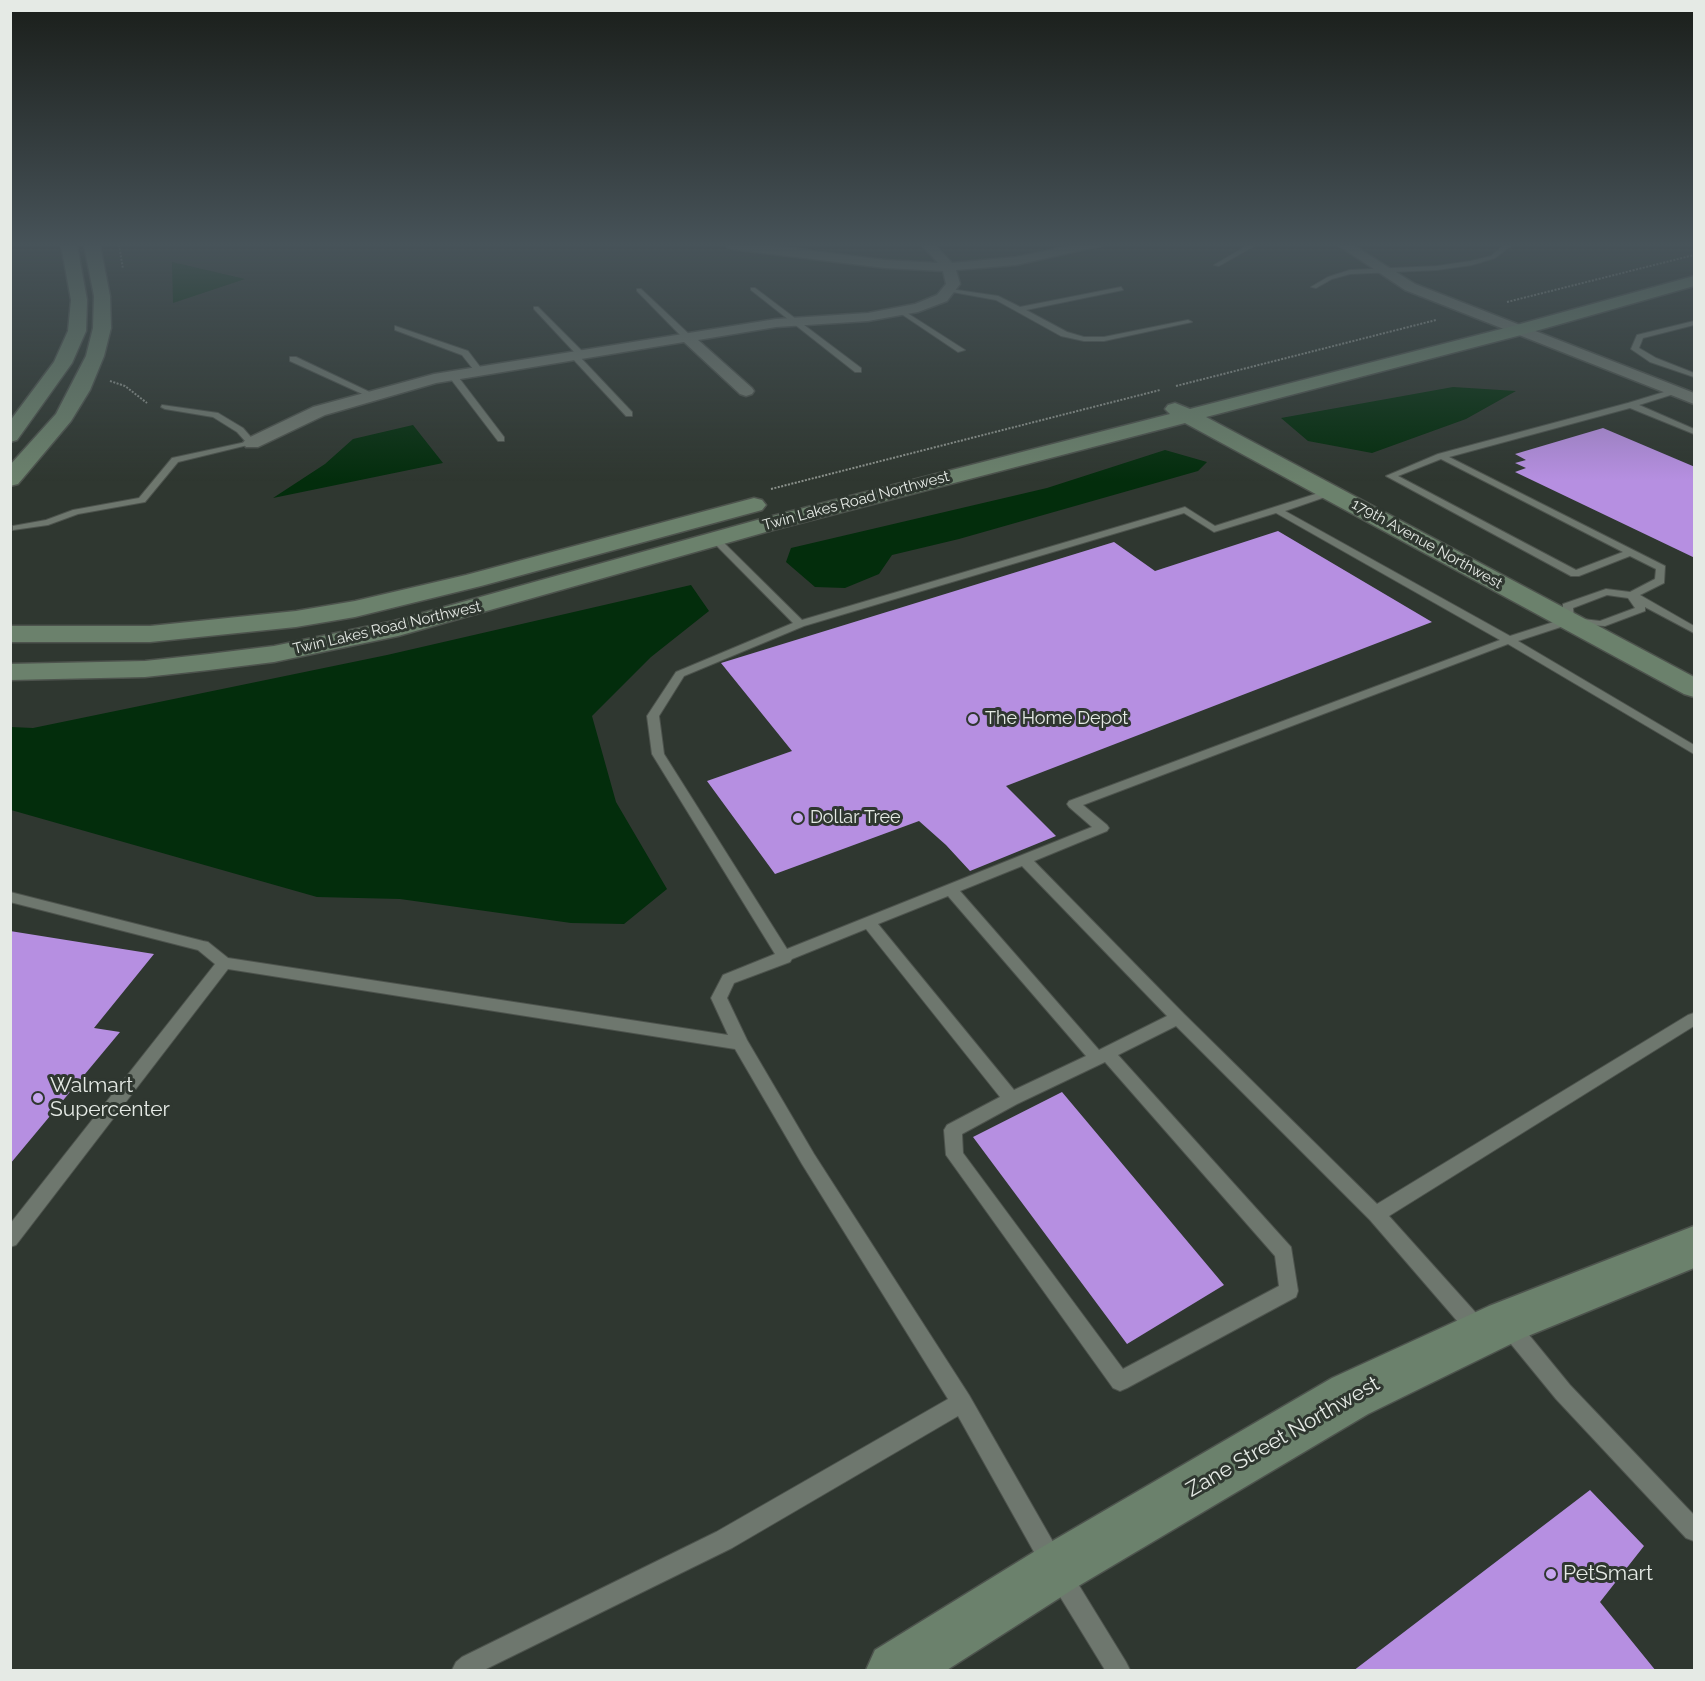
<!DOCTYPE html>
<style>
body{margin:0}
#map{position:relative;width:1705px;height:1681px;overflow:hidden;background:#2f3730;font-family:Raleway,sans-serif}
canvas{display:block}
.frame{position:absolute;inset:0;border:12px solid #e5eae5;pointer-events:none}
</style>
<div id="map">
<canvas width="1705" height="1681"></canvas>
<div class="frame"></div>
</div>
<script>
const ctx = document.querySelector('canvas').getContext('2d');
ctx.lineJoin = 'round';
function fillPath(path, color) { ctx.fillStyle = color; ctx.fill(path, 'evenodd'); }
const poly = rows => new Path2D(rows.map(r => 'M' + r).join(''));
function stroke(path, color, width, dash) { ctx.strokeStyle = color; ctx.lineWidth = width; ctx.lineCap = dash ? 'butt' : 'round'; ctx.setLineDash(dash || []); ctx.stroke(path); }
function drawText(font, color, halo, rows, align = 'center') {
  ctx.font = font + ' Raleway,sans-serif'; ctx.lineWidth = 6; ctx.setLineDash([]); ctx.textBaseline = 'middle'; ctx.strokeStyle = halo; ctx.fillStyle = color; for (const [text, x, y, turn = 0] of rows) {
    ctx.save(); ctx.translate(x, y); ctx.rotate((+turn || 0) * Math.PI / 180); ctx.textAlign = isNaN(turn) ? turn : align; if (halo) ctx.strokeText(text, 0, 0); ctx.fillText(text, 0, 0); ctx.restore();
  }
}
fillPath(poly([
 [172,262,245,279,173,303],
 [1453,387,1516,391,1466,419,1372,453,1308,441,1281,418],
 [413,425,443,463,273,498,325,464,353,439],
 [1165,450,1207,462,1198,471,959,539,892,555,879,574,845,588,815,587,786,562,791,548,1047,488],
 [691,585,709,611,651,657,592,716,616,802,667,889,624,924,571,923,400,899,317,897,11,810,11,727,33,728,387,655]
]), '#032d0c');
fillPath(poly([
 [1603,428,1695,467,1695,558,1515,472,1526,468,1515,463,1526,460,1515,454],
 [1278,531,1432,622,1006,786,1056,836,970,871,946,845,919,821,775,874,707,781,792,751,721,663,1114,542,1155,571],
 [10,931,154,954,94,1028,120,1032,10,1164],
 [1062,1092,1224,1285,1127,1344,973,1137],
 [1590,1490,1644,1546,1600,1602,1656,1671,1353,1671]
]), '#b68fe1');
const lane = poly([
 [1248,245,1256,245,1219,266,1214,265,1248,245],
 [1504,245,1512,245,1495,258,1472,265,1437,270,1350,274,1332,279,1316,288,1311,287,1328,277,1350,270,1437,266,1471,261,1491,256,1504,245],
 [1121,287,1123,290,1026,310,1067,332,1084,337,1104,337,1188,320,1192,322,1104,341,1084,341,1061,336,996,300,947,291,950,289,998,296,1020,307,1121,287],
 [751,288,755,288,861,368,861,372,855,372,751,290,751,288],
 [637,289,641,289,691,336,691,340,685,340,637,291,637,289],
 [534,307,538,307,584,353,584,357,580,357,632,412,632,416,626,416,572,358,572,354,576,354,534,309,534,307],
 [900,311,904,311,965,350,958,352,900,313,900,311],
 [1694,321,1694,325,1643,338,1639,348,1656,358,1694,373,1694,377,1650,362,1631,349,1637,335,1694,321],
 [395,326,468,351,484,372,477,374,462,355,395,330,395,326],
 [290,357,296,357,376,395,369,397,290,361,290,357],
 [450,374,456,374,504,437,504,441,498,441,450,378,450,374],
 [1674,389,1677,389,1677,393,1639,405,1694,429,1694,434,1630,408,1449,457,1665,566,1664,583,1640,595,1694,626,1694,633,1645,607,1645,611,1605,626,1570,624,1518,641,1694,745,1694,754,1508,644,1083,805,1107,825,1109,828,1107,831,1034,861,1184,1014,1377,1204,1688,1015,1694,1013,1694,1026,1389,1216,1485,1323,1488,1330,1485,1337,1478,1339,1471,1337,1370,1220,1176,1026,1118,1055,1291,1247,1298,1291,1296,1297,1127,1388,1120,1391,1113,1388,946,1155,944,1130,947,1125,1000,1097,866,929,792,959,790,962,734,983,727,998,747,1040,814,1154,969,1395,1064,1561,1126,1662,1130,1670,1105,1670,1048,1577,958,1416,732,1548,484,1670,452,1670,456,1662,462,1657,716,1532,948,1399,802,1164,735,1049,228,969,16,1245,10,1247,10,1224,215,964,198,950,10,902,10,892,203,941,208,942,228,958,728,1035,711,998,723,975,775,954,652,754,647,716,676,672,793,623,712,541,712,537,718,537,802,620,1185,507,1215,526,1331,489,1336,492,1334,494,1285,511,1510,636,1563,619,1563,604,1606,589,1630,592,1655,579,1656,569,1630,556,1579,576,1571,576,1386,476,1438,454,1628,403,1674,389],
 [1441,459,1623,552,1576,570,1398,476,1441,459],
 [1184,513,1214,532,1276,513,1500,640,1069,801,1067,804,1069,807,1092,827,787,949,664,754,659,716,684,676,804,626,1184,513],
 [1607,595,1628,598,1635,608,1600,621,1574,618,1573,608,1607,595],
 [1022,866,1167,1016,1099,1050,960,891,1022,866],
 [948,896,1086,1056,1014,1090,878,924,948,896],
 [1105,1062,1275,1256,1279,1286,1123,1369,963,1153,962,1134,1017,1104,1105,1062],
 [162,405,218,413,243,428,256,443,178,462,145,502,78,514,48,525,13,530,13,526,46,520,73,510,139,498,172,458,246,442,237,432,213,417,165,409,161,407,162,405],
 [1509,1317,1516,1319,1570,1385,1694,1515,1694,1541,1686,1538,1556,1399,1502,1333,1499,1326,1502,1319,1509,1317]
]);
const street = poly([
 [725,245,765,245,885,260,938,263,922,245,935,245,952,263,1016,257,1076,245,1104,245,1016,265,956,270,960,284,947,301,918,312,868,321,776,327,698,340,752,388,754,391,752,394,746,396,740,394,684,342,436,383,325,415,258,447,246,447,243,443,246,439,313,407,434,374,776,319,868,313,915,304,937,295,946,284,943,271,885,268,731,249,725,245],
 [1338,245,1353,245,1415,284,1694,393,1694,404,1405,290,1338,245]
]);
const secondary = poly([
 [61,245,77,245,87,300,86,331,72,363,17,440,10,442,10,421,54,362,68,331,71,300,61,245],
 [84,245,100,245,110,296,111,328,104,356,90,390,71,421,18,484,10,486,10,465,56,414,86,356,93,328,94,296,84,245],
 [1694,276,1694,286,1525,334,1206,417,1694,677,1694,697,1684,694,1185,423,773,530,398,636,274,662,209,670,145,677,10,680,10,664,145,661,209,654,274,646,394,621,757,520,1170,414,1165,409,1168,405,1175,403,1190,409,1513,326,1694,276],
 [754,498,762,500,766,505,762,510,481,586,355,617,296,627,150,642,10,642,10,626,150,626,296,611,355,601,466,575,754,498],
 [1694,1226,1694,1268,1523,1338,1368,1414,1075,1588,947,1670,866,1670,875,1650,1037,1550,1332,1378,1489,1306,1694,1226]
]);
stroke(lane, '#4d534d', 2);
stroke(street, '#4d534d', 3);
stroke(secondary, '#4d534d', 3);
stroke(poly([
 [119,245,123,269],
 [1507,302,1694,255],
 [110,381,125,386,147,403],
 [1176,386,1436,320],
 [771,489,1160,390]
]), '#8b918b', 2, [2, 1.5]);
fillPath(lane, '#6e776e');
fillPath(street, '#6e776e');
fillPath(secondary, '#6b816c');
const sky = ctx.createLinearGradient(0, 0, 0, 481);
sky.addColorStop(0, '#1a1e1a');
sky.addColorStop(0.51, '#475359');
sky.addColorStop(1, '#47535900');
ctx.fillStyle = sky;
ctx.fillRect(0, 0, 1705, 481);
for (const [x, y, r, color] of [
 [973,719,6,"#c7a6ef"],
 [798,818,6,"#c7a6ef"],
 [38,1098,6,"#c7a6ef"],
 [1551,1574,6,"#c7a6ef"]
]) { const dot = new Path2D(); dot.arc(x, y, r, 0, 2 * Math.PI); ctx.fillStyle = color; ctx.fill(dot); stroke(dot, '#2f3730', 2); }
drawText('15px', '#e5eae5', '#2f3730', [
 ["Twin Lakes Road Northwest",856,501,-15],
 ["179th Avenue Northwest",1427,544,29],
 ["Twin Lakes Road Northwest",387,628,-13]
]);
drawText('18px', '#e5eae5', '#2f3730', [
 ["The Home Depot",985,719],
 ["Dollar Tree",810,818]
], 'left');
drawText('21px', '#e5eae5', '#2f3730', [
 ["Walmart",50,1086],
 ["Supercenter",50,1110],
 ["PetSmart",1563,1574]
], 'left');
drawText('21px', '#e5eae5', '#2f3730', [
 ["Zane Street Northwest",1283,1437,-30]
]);
</script>
